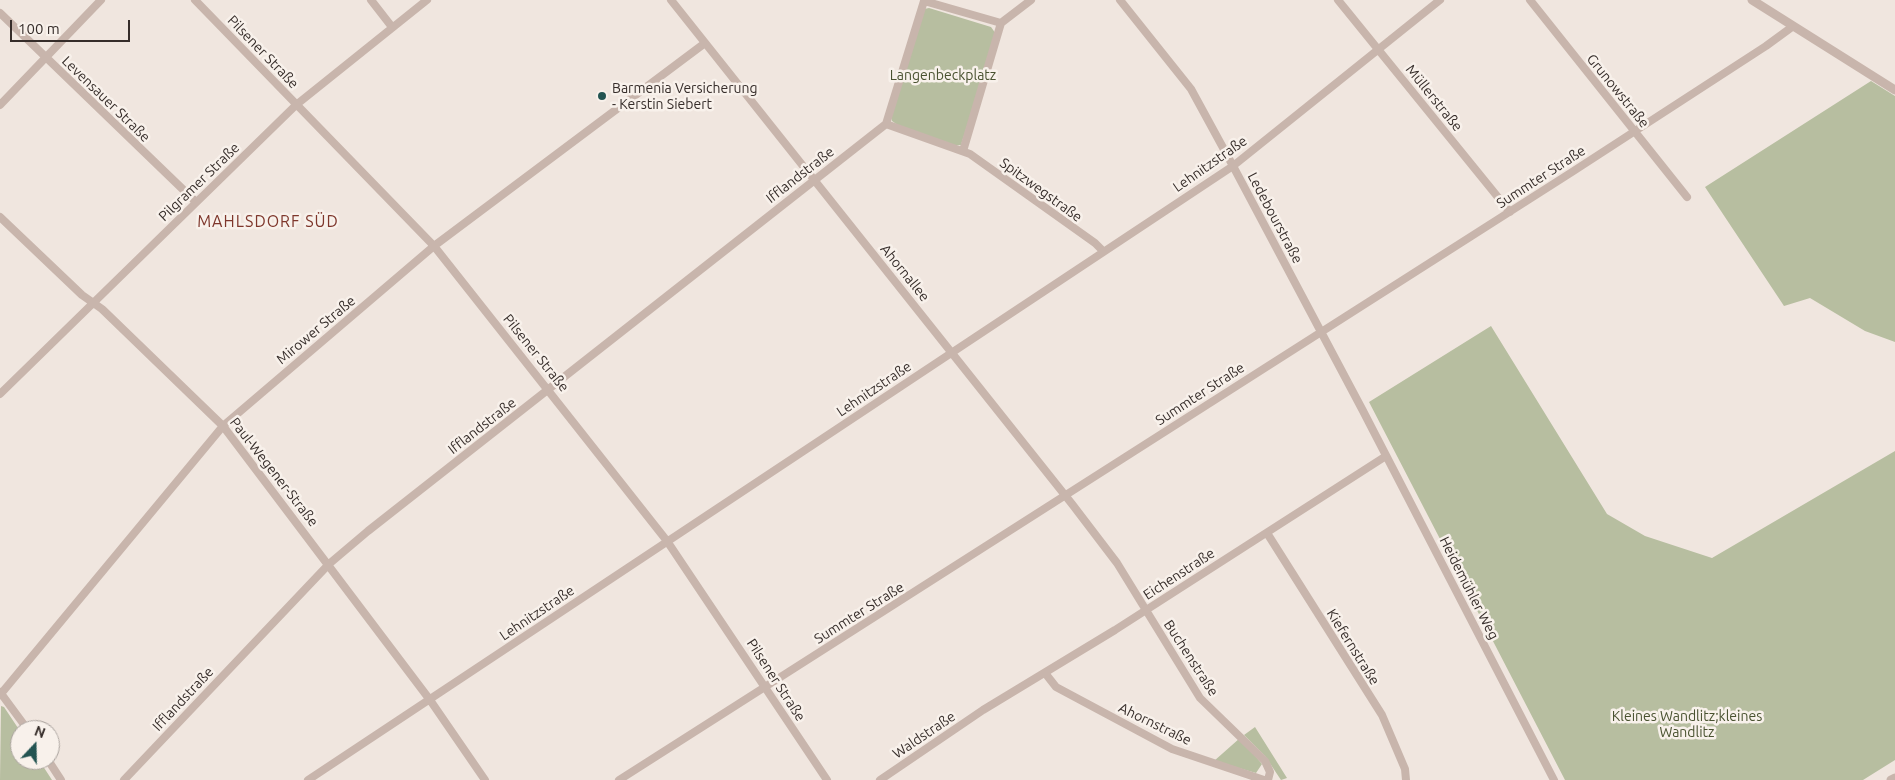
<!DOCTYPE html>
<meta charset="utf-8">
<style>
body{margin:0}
#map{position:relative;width:1895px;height:780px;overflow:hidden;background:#f0e6df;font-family:Ubuntu,sans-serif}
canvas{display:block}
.north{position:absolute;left:10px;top:720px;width:50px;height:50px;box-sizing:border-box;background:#f8f1eb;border:1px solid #aaa39e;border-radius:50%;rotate:21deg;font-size:14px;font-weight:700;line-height:20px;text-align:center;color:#362d2a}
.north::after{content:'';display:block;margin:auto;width:18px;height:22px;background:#235452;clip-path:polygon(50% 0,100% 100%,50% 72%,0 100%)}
.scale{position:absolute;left:10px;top:20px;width:120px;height:22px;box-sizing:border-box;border:2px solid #362d2a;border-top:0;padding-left:6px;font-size:15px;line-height:18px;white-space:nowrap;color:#362d2a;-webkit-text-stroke:4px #f8f1eb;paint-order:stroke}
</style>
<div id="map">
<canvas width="1895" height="780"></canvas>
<div class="north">N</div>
<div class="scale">100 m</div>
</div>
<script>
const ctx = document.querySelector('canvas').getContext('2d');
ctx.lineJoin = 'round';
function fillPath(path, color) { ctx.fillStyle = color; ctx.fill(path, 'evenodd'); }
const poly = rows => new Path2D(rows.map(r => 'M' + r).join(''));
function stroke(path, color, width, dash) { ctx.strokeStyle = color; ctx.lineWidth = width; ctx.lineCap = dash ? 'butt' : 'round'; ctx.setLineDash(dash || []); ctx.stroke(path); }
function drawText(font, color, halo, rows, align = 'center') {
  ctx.font = font + ' Ubuntu,sans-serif'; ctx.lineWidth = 5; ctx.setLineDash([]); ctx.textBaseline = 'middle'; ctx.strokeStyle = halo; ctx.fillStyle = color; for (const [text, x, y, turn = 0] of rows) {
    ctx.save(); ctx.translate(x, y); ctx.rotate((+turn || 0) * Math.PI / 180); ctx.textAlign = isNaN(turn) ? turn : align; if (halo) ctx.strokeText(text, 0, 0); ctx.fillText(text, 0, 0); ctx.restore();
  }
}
fillPath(poly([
 [929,8,991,27,996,34,961,145,952,146,899,126,892,121,891,117,924,9],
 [1871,81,1895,96,1895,342,1865,331,1810,298,1784,306,1705,187],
 [1491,326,1607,514,1645,536,1712,558,1895,451,1895,760,1863,780,1565,780,1369,402],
 [1,706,4,707,20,731,20,760,39,760,52,780,0,780],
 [1255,727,1287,778,1281,780,1265,756,1244,735],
 [1240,738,1262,764,1256,773,1214,761]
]), '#b7bea0');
stroke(poly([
 [195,0,434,246,667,541,827,780],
 [371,0,392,27],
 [671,0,1072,504,1117,563,1200,698,1265,761,1270,772,1268,780],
 [1120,0,1191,89,1233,166,1362,409,1554,780],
 [1338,0,1510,212],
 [1530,0,1687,197],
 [924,1,1001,23,963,151],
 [0,13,196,202],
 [1001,23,1031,0],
 [0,105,101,0],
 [886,124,970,154,1095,243,1103,251],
 [886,124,924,1],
 [0,217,82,295,102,309,223,426,430,700,485,780],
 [0,394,296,105,427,0],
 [1267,533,1382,715,1405,769,1406,780],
 [1045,673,1056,687,1172,749,1264,780],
 [0,692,28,730],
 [0,695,223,426,434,246,705,43],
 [48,760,61,780],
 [124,780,329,564,368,531,886,124],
 [308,780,1233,166,1440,0],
 [619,780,1572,172,1766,46,1792,27],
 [880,780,983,710,1115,630,1386,456]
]), '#c8b5ac', 8);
stroke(poly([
 [1752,0,1895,90],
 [1891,780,1895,778]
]), '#c8b5ac', 9);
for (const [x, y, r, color] of [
 [602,96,5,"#235452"]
]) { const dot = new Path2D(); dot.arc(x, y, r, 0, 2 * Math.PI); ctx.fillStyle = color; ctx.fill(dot); stroke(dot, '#f8f1eb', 2); }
drawText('14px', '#362d2a', '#f8f1eb', [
 ["Pilsener Straße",263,52,46],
 ["Grunowstraße",1618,91,51],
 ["Müllerstraße",1434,98,51],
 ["Levensauer Straße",106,99,44],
 ["Lehnitzstraße",1210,164,-35],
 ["Ifflandstraße",800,175,-38],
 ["Summter Straße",1541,177,-33],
 ["Pilgramer Straße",199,182,-44],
 ["Spitzwegstraße",1041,190,36],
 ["Ledebourstraße",1275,218,62],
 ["Ahornallee",905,273,51],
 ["Mirower Straße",316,330,-40],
 ["Pilsener Straße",536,353,51],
 ["Lehnitzstraße",874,389,-34],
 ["Summter Straße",1200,394,-33],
 ["Ifflandstraße",482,426,-38],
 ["Paul-Wegener-Straße",274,472,52],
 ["Eichenstraße",1179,574,-33],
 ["Heidemühler Weg",1469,588,63],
 ["Lehnitzstraße",537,613,-34],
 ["Summter Straße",859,613,-32],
 ["Kiefernstraße",1353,647,58],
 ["Buchenstraße",1191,658,57],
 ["Pilsener Straße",776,680,57],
 ["Ifflandstraße",183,699,-47],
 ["Ahornstraße",1155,724,26],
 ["Waldstraße",924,735,-34]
]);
drawText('14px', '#495230', '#f8f1eb', [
 ["Langenbeckplatz",943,75],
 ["Kleines Wandlitz;kleines",1687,716],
 ["Wandlitz",1687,732]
]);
drawText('14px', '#362d2a', '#f8f1eb', [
 ["Barmenia Versicherung",612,88],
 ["- Kerstin Siebert",612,104]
], 'left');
ctx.letterSpacing = '1px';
drawText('16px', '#7e362b', '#f8f1eb', [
 ["MAHLSDORF SÜD",268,222]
]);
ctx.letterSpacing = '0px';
</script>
